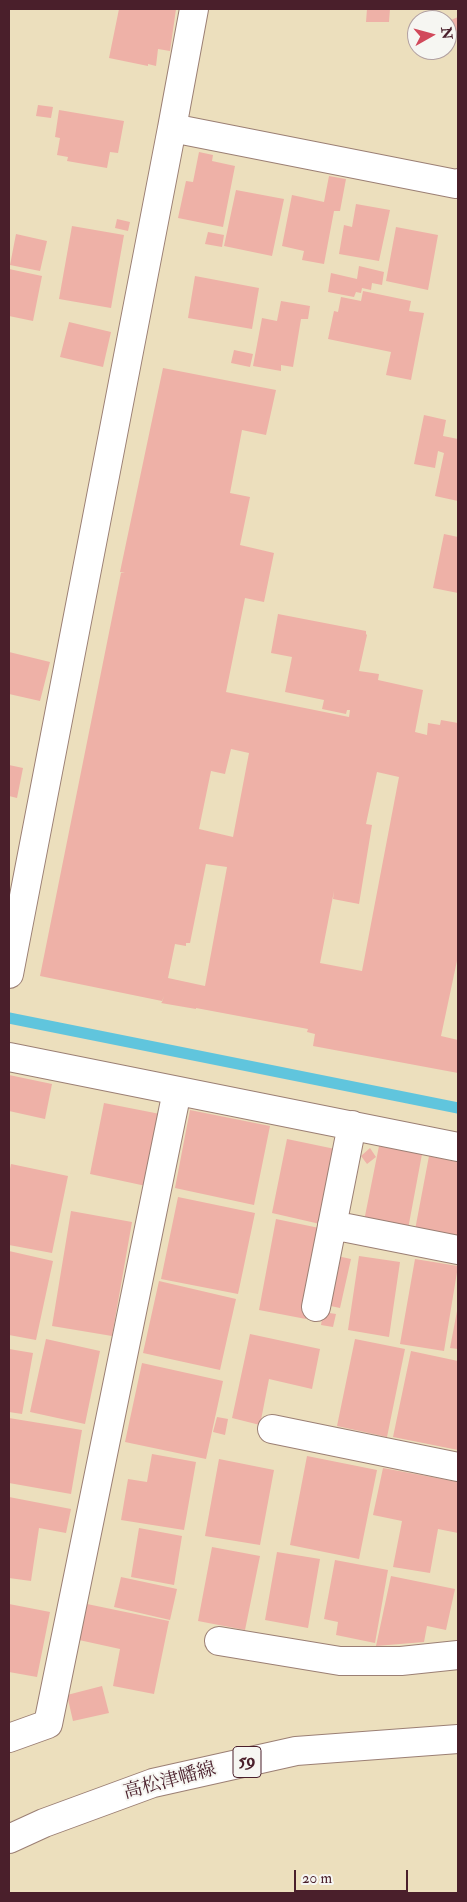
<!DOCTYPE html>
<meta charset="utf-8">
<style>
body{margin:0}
#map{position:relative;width:467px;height:1902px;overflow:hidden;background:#ecdfbd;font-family:"IM FELL Double Pica",serif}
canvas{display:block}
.frame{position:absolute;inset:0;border:10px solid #4a1f2b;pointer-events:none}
.north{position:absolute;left:407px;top:10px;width:50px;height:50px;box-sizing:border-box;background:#f6f6f2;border:1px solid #b1a0a2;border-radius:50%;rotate:83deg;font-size:14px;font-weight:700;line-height:20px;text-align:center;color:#4a1f2b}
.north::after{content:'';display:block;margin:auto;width:18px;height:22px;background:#d1495b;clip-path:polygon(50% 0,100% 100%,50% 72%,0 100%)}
.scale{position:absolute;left:294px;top:1870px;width:114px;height:22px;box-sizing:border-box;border:2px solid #4a1f2b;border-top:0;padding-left:6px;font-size:15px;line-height:18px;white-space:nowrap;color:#4a1f2b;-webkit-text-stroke:4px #f6f6f2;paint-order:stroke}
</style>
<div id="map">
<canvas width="467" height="1902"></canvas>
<div class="frame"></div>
<div class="north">N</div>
<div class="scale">20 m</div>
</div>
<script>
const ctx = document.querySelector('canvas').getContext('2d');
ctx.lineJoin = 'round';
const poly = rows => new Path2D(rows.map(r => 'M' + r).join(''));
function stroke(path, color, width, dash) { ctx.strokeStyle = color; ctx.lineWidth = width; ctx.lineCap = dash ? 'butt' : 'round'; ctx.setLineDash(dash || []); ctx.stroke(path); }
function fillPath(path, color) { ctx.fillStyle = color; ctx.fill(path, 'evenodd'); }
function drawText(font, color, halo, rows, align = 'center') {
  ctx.font = font + ' "IM FELL Double Pica","Noto Serif JP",serif'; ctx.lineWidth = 4; ctx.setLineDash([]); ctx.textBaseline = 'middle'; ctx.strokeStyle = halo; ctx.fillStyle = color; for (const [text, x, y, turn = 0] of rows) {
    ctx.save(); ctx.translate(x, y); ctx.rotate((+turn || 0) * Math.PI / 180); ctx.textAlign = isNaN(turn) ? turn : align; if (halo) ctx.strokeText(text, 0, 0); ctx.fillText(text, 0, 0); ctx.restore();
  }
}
stroke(poly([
 [9,1018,458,1108]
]), '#60c5dd', 11);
fillPath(poly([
 [119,9,176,9,170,51,158,49,156,66,148,64,148,66,109,58],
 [367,9,390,9,389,22,366,22],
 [458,17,458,34,451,20],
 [38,105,53,107,51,118,36,116],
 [59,110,124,121,118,153,110,152,107,168,67,161,68,157,57,155,60,138,55,137],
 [199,152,213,155,212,161,235,166,223,227,178,218,186,181,193,182],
 [329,176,346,179,340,211,334,211,324,264,302,260,304,251,282,246,292,195,324,202],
 [236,190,284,199,272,256,224,246],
 [356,204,390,210,379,261,339,254,344,225,352,227],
 [117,219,130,222,128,231,115,228],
 [72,226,124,235,111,308,59,299],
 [396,227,438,235,428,290,386,281],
 [208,232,224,235,222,247,205,244],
 [16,234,47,241,40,271,10,265],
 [359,266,384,272,382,285,372,283,371,290,362,288,361,293,356,292,354,297,328,292,331,273,357,279],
 [9,269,42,276,33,321,9,316],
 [195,276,259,288,252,329,188,318],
 [363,291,411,301,409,311,424,313,411,380,386,375,391,352,328,339,334,311,338,312,341,297,361,301],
 [281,301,310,306,308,319,301,319,293,367,281,365,281,371,253,366,262,318,277,321],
 [69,322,111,332,103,367,60,357],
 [234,350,253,354,250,367,231,363],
 [163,368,276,390,266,435,242,430,230,493,250,497,240,545,274,553,264,602,245,598,226,692,349,717,350,710,347,710,346,714,322,709,324,700,285,692,292,657,271,653,278,614,366,631,366,634,367,635,359,671,379,674,378,680,423,690,415,732,427,735,428,723,440,725,441,720,458,723,458,956,441,1036,458,1040,458,1073,313,1046,315,1034,307,1032,308,1029,196,1008,196,1009,161,1003,162,1002,164,996,162,1001,40,976,121,573,125,573,120,572],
 [231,749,249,753,233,837,199,829,211,771,225,774],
 [377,772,399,777,362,971,320,963,334,891,333,899,359,904,372,825,366,824],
 [206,864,227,867,205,986,168,978,175,944,186,946,186,943,190,943],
 [424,415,446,420,443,436,458,439,458,501,435,496,444,453,438,451,435,468,414,464],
 [444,534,458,537,458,593,433,588],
 [9,652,50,662,40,701,9,694],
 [9,765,23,768,17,798,9,796],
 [9,1075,52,1084,45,1119,9,1111],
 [104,1103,160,1114,146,1186,90,1174],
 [190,1110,270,1126,254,1205,175,1188],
 [287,1139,335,1149,320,1224,272,1213],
 [379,1146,422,1154,408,1229,364,1221],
 [370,1148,376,1157,367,1164,361,1156],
 [429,1156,458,1162,458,1239,415,1230],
 [11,1164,68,1176,52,1253,9,1245,9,1174],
 [178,1197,255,1213,238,1294,161,1279],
 [71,1211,132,1222,112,1336,52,1326],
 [276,1219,324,1229,306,1319,259,1310],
 [9,1251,53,1261,36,1340,9,1335],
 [337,1256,351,1259,340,1308,326,1305],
 [359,1256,400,1262,389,1337,348,1330],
 [415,1259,458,1266,444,1351,400,1344],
 [159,1281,236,1299,220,1370,143,1353],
 [457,1311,458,1312,458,1349,450,1348],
 [323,1312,336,1314,333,1327,321,1325],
 [250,1334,320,1349,312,1389,269,1379,260,1425,232,1418],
 [46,1339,100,1351,85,1424,30,1412],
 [355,1339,405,1349,387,1437,337,1426],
 [9,1349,33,1353,22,1414,9,1412],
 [411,1351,458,1361,458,1450,393,1437],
 [142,1363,223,1381,206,1459,125,1442],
 [217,1417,228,1419,225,1435,213,1432],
 [9,1418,82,1430,71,1494,9,1483],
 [152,1454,196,1462,184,1530,121,1520,128,1479,147,1482],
 [307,1456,377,1470,359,1559,290,1545],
 [219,1459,274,1470,260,1545,205,1536],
 [383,1468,458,1482,458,1533,438,1529,430,1573,393,1567,402,1521,373,1515],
 [9,1497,71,1509,66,1533,39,1528,31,1581,9,1578],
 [139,1528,182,1536,174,1585,131,1577],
 [212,1547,260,1556,245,1630,198,1621],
 [277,1552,320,1559,308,1628,265,1620],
 [335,1560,388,1570,375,1643,336,1635,338,1622,324,1619],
 [391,1576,455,1589,446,1630,427,1626,424,1642,376,1646],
 [121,1577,177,1589,170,1620,114,1607],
 [9,1604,50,1612,37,1677,9,1672],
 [87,1604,169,1621,154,1694,113,1686,120,1649,79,1640],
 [102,1686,109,1713,73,1721,67,1695]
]), '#eeb1a7');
const street = poly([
 [172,128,194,9],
 [9,974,172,128,456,184,458,183],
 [9,1057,458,1147],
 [332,1225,458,1250],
 [316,1307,352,1125],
 [272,1429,458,1467],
 [219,1641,340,1661,401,1661,458,1655],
 [9,1738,48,1724,177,1091]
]);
const primary = poly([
 [9,1839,44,1823,153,1783,296,1751,458,1739]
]);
stroke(street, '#9b7f74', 30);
stroke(primary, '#9b7f74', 30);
stroke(street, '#fff', 28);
stroke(primary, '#fff', 28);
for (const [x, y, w] of [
 [247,1762,28]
]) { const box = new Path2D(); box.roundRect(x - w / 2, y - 15.5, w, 31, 4); ctx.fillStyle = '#f6f6f2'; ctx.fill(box); stroke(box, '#4a1f2b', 1); }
drawText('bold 18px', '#4a1f2b', null, [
 ["59",247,1762]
]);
drawText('19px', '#4a1f2b', '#f6f6f2', [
 ["高松津幡線",170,1782,-15]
]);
</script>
